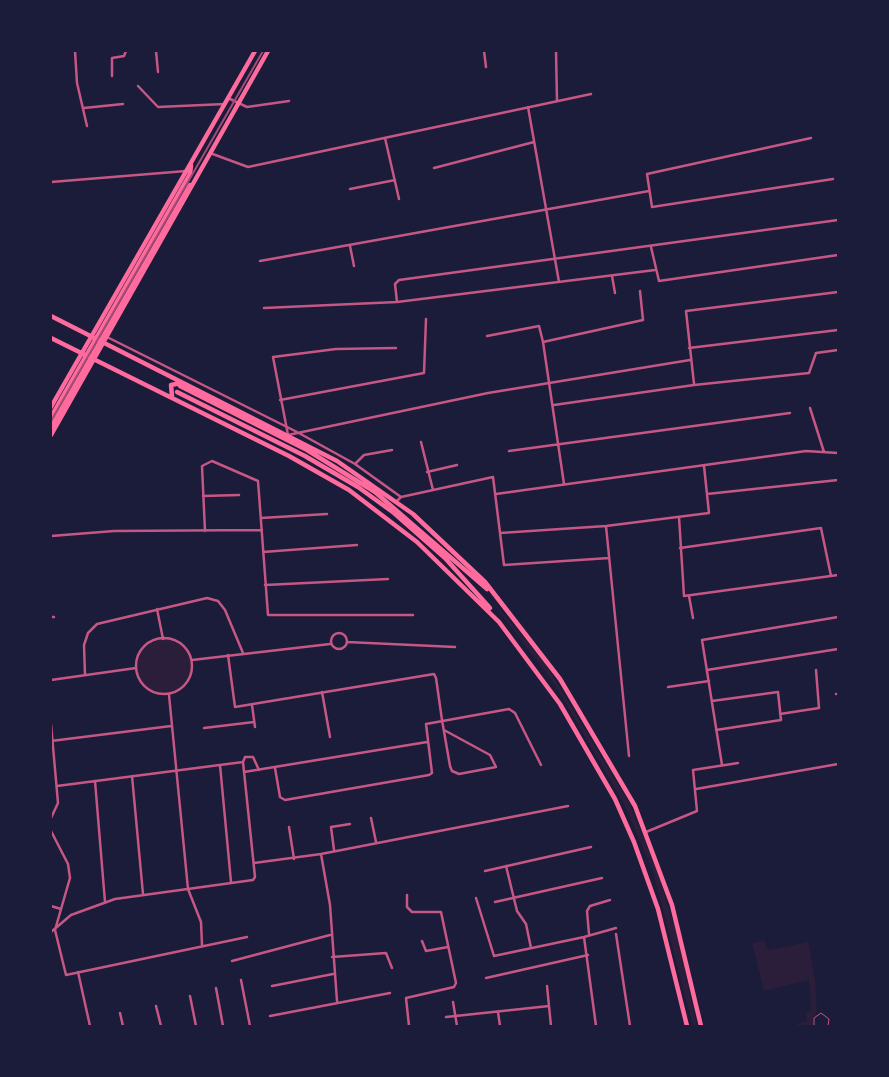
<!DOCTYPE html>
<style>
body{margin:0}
#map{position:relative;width:889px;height:1077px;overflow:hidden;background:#1b1b3a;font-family:"Sofia Sans Condensed",sans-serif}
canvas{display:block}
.frame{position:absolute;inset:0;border:52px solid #1b1b3a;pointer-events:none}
</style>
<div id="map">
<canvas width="889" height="1077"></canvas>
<div class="frame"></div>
</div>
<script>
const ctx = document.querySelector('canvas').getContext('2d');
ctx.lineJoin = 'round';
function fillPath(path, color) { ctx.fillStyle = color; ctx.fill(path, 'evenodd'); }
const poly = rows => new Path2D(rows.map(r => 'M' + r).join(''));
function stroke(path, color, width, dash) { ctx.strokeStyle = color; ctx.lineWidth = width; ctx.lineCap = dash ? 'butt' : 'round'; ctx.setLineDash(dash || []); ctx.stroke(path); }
fillPath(poly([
 [486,594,544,661,630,804,660,878,679,942,697,1026,693,1026,653,872,624,804,555,685],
 '136 666a28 28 0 1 1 56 0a28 28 0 1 1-56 0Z',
 [764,940,768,950,808,942,815,979,817,1012,812,1019,814,1026,791,1026,807,1021,805,1013,811,1011,809,980,764,991,752,943]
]), '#2a1e3b');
stroke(poly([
 [814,1026,814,1018,821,1013,829,1019,828,1026]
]), '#c65784', 1);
stroke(poly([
 [75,51,77,83,87,126],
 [156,51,158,72],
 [484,51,486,67],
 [556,51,557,101],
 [112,76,112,58,124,56,126,51],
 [138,86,158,107,225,104],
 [228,98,247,107,289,101],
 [528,107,559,282],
 [84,108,123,104],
 [385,138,399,199],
 [811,138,647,174,652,207,833,179],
 [210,153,248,167,591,94],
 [434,168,534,142],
 [51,182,186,171],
 [350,189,395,180],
 [350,246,354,266],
 [651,247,659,281,838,255],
 [260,261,649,191],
 [612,276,615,293],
 [397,302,395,284,399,280,838,220],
 [264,308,397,302,655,270],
 [487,336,539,326,543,342],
 [107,337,297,432,355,464,401,497],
 [396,348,336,349,273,357,288,435,488,393,690,360],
 [689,348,838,330],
 [694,384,686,311,838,292],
 [280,400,424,373,426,319],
 [554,405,694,385,809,373,816,353,838,350],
 [810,408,824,452],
 [421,442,433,490],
 [509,451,790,413],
 [355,464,364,455,392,450],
 [427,472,457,465],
 [564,484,543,342,643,320,640,291],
 [496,494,806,451,838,453],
 [707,494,838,480],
 [203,496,239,495],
 [397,501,401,497,493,477,504,565,609,558],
 [679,517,684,596,838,575],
 [261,518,327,514],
 [606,526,629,756],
 [205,531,202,466,212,461,258,481,268,615,413,615],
 [500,533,606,526,709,513,704,466],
 [51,536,114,531,262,530],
 [680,548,821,528,831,576],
 [263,552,357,545],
 [265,585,388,579],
 [689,596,693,618],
 [157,609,163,639],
 [51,617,54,617],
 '331 641a8 8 0 1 1 16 0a8 8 0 1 1-16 0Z',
 '136 666a28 28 0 1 1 56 0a28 28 0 1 1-56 0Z',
 [347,642,455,647],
 [228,655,235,707,434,674,436,678,442,720,450,766,452,771,459,774,496,767,490,755,444,730],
 [192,660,330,644],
 [707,670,838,649],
 [85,675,84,645,88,633,97,624,207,598,218,601,225,610,243,653],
 [51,680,136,668],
 [668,687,709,681],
 [322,692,330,737],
 [836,694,838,694],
 [169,695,188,889,201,922,202,945],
 [712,701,778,692,781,720,716,730],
 [252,705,255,727],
 [780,714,819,708,816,670],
 [51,724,58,803,51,818],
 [204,728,254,722],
 [51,741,171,726],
 [243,762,245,757,253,757,259,770],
 [220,765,231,882],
 [722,765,702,640,838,617],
 [275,768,280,797,285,800,429,775,432,773,426,724,509,709,515,713,541,765],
 [244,772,427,742],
 [132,776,143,894],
 [95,781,105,902],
 [696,789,838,764],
 [371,818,376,842],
 [289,827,294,859],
 [51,831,68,864,70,878,55,930,66,975,247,937],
 [646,832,697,811,693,770,738,763],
 [334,850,331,827,350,824],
 [321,854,330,905,337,1001],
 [254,863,321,854,568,806],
 [506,866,517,911,526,924,531,948],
 [485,871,591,847],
 [407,895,407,907,412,912,441,912,456,983,454,987,406,998,409,1026],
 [476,898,494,956,584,937],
 [495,902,602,878],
 [51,906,61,909],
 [51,932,71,915,115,899,253,880,255,877,243,762,57,786],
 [589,934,587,911,590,906,610,900],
 [616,934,630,1026],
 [422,941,426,951,448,947],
 [332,957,386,953,392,968],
 [232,961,330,935],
 [78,972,90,1026],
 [486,978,588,955],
 [241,980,250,1026],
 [272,986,333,974],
 [547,986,551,1026],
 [216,988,223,1026],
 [190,996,196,1026],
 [453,1002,457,1026],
 [156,1006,161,1026],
 [498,1012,500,1026],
 [120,1013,123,1026],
 [270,1016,390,993],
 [446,1017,549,1006],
 [596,1026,584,937,616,928]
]), '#c65784', 2.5);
stroke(poly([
 [51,316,337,461,413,514,485,582,560,679,635,806,672,905,701,1026],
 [51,338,289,456,349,490,417,542,499,622,560,704,615,799,634,842,658,909,687,1026],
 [180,386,307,450,375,492,487,589],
 [177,392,305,456,358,487,394,513,445,558,490,608],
 [172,396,171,385,181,383],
 [51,407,255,51],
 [51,417,190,174,191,165],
 [51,427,190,185],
 [51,435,268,51]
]), '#ff6b9d', 4.5);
stroke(poly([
 [51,421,263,51]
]), '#a44b75', 2);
</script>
